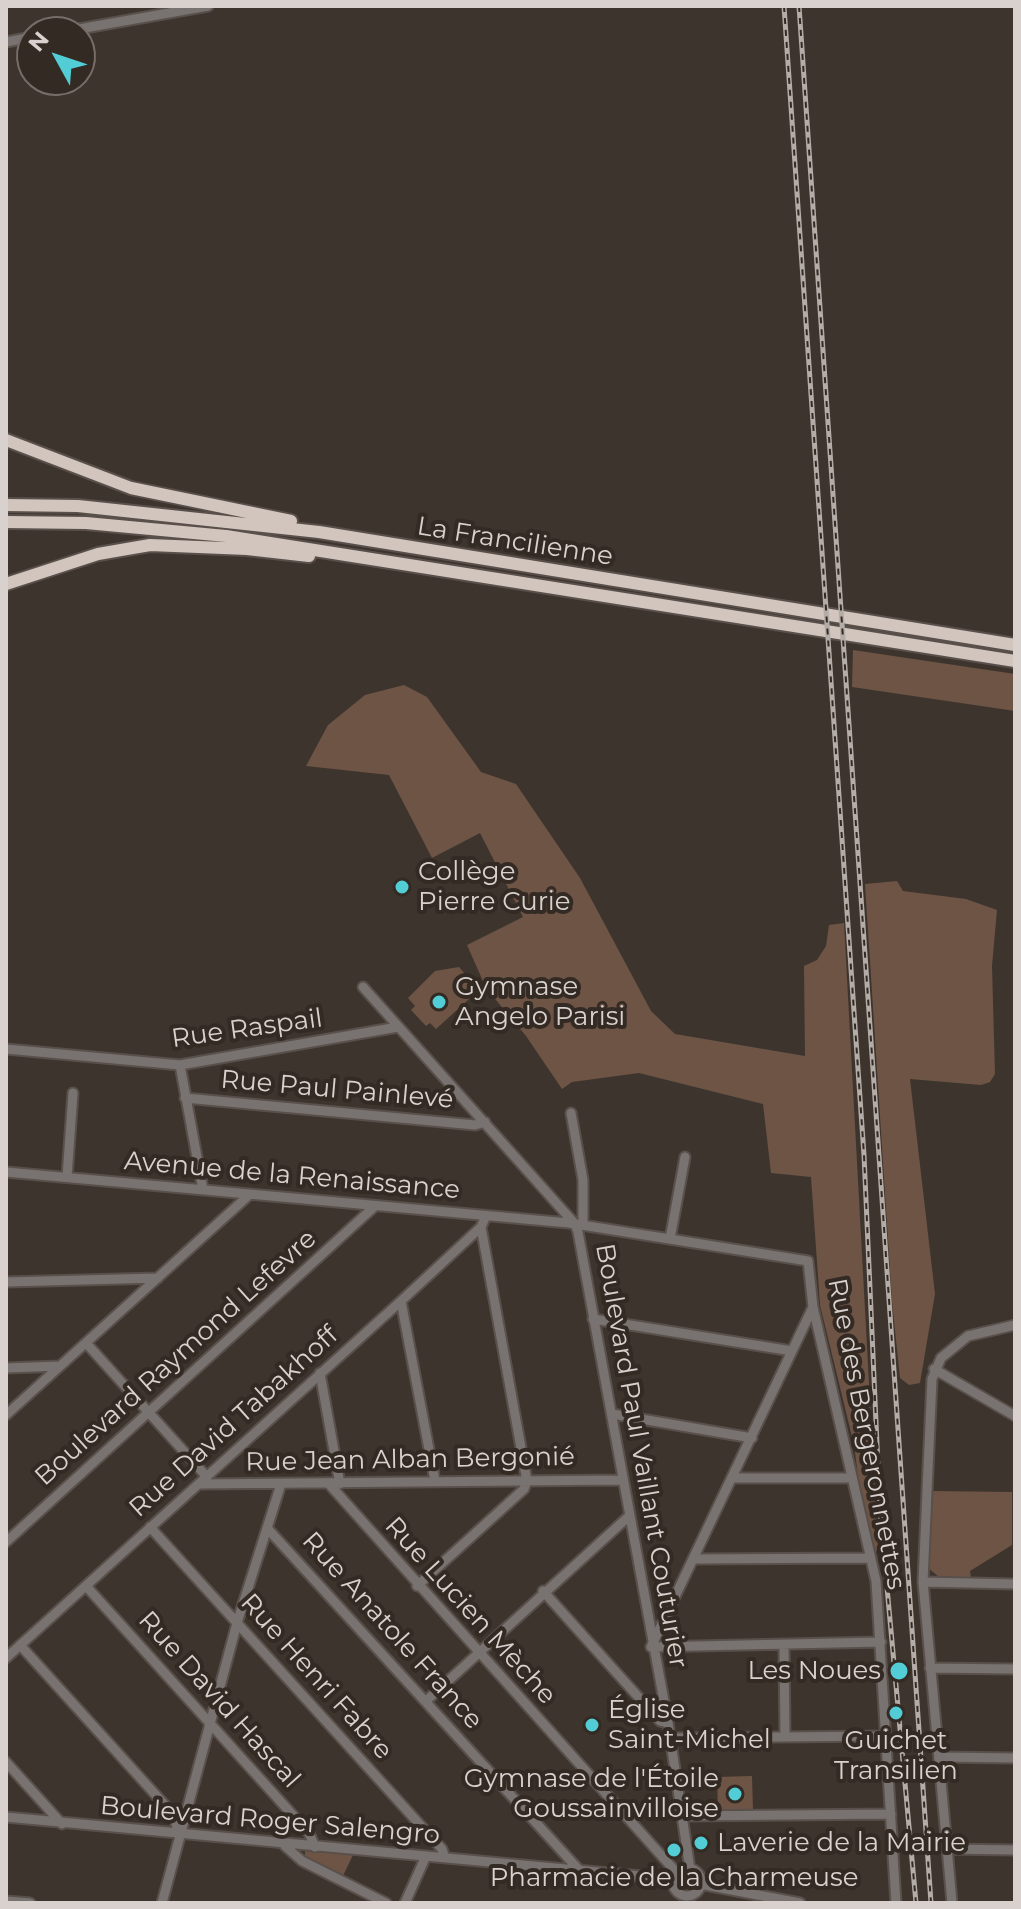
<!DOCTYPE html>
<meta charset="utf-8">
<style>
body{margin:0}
#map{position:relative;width:1021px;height:1909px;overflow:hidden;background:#3e342e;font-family:Montserrat,sans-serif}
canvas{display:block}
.frame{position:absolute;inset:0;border:8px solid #d8d1cd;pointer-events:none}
.north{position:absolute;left:16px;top:16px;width:80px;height:80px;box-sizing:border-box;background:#342a24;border:2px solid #766d68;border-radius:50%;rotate:310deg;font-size:22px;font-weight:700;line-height:32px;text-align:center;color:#d8d1cd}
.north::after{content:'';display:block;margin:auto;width:28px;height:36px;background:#52ccd5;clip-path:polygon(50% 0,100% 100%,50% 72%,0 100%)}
</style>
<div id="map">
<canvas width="1021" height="1909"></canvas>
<div class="frame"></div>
<div class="north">N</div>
</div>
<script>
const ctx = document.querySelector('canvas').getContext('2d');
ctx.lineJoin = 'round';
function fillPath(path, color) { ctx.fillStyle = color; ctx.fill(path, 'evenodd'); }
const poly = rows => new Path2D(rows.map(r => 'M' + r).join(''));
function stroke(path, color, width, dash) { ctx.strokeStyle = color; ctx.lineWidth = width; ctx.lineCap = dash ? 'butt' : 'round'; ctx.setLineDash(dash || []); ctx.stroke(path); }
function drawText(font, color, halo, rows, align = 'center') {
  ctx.font = font + ' Montserrat,sans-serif'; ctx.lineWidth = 8; ctx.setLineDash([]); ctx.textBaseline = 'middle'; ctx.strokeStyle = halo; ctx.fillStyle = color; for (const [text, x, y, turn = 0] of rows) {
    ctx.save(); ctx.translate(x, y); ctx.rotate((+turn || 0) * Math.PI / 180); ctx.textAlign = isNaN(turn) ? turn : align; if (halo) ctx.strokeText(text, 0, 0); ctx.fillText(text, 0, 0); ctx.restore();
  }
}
fillPath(poly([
 [853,650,1015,674,1015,711,852,687],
 [404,685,427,697,481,772,516,784,580,878,651,1011,675,1034,805,1056,804,966,817,960,826,946,829,925,844,923,878,1549,875,1553,868,1552,854,1445,820,1305,811,1177,771,1173,763,1104,639,1073,572,1082,562,1089,526,1036,486,988,467,945,523,917,480,833,432,858,389,775,306,766,328,725,365,695],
 [897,881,903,891,966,899,997,910,992,966,995,1074,990,1082,981,1085,910,1079,935,1294,920,1383,909,1385,900,1378,892,1302,865,884],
 [459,967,479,990,436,1029,430,1023,426,1026,411,1010,415,1006,408,998,435,971],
 [931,1491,1012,1492,1012,1545,970,1571,971,1578,939,1577,927,1567],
 [752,1776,753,1810,718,1810,717,1777],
 [305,1851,353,1855,342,1878,305,1858]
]), '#6d5445');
const minor = poly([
 [62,32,208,6],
 [6,42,32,37],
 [363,987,575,1224,578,1232,668,1723,690,1869],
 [6,1049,180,1065,398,1027],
 [180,1065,203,1190],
 [185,1098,475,1125,485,1122],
 [571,1113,583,1180,583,1225],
 [6,1172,569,1223,808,1261,813,1307,876,1581,896,1903],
 [67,1177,73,1093],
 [670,1239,685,1157],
 [6,1282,158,1278],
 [401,1301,435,1481],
 [593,1319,792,1351],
 [87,1344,207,1477],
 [6,1368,60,1366],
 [934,1369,1015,1416],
 [320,1373,340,1484],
 [612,1414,752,1438],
 [6,1415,248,1196],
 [733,1478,851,1478],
 [199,1484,621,1480],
 [329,1484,677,1873],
 [150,1527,442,1849,445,1858],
 [267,1528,580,1871],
 [6,1542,375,1206],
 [695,1559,868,1558],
 [923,1582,1015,1584],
 [86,1586,309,1833,315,1847],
 [417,1586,524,1489,527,1481,481,1227],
 [543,1591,660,1721,668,1723],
 [20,1645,173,1814,179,1834],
 [784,1645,785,1735],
 [651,1647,813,1307],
 [651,1647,881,1642],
 [6,1658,401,1301,481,1227,486,1216],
 [930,1668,1015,1669],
 [426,1701,628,1517],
 [670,1738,886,1736],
 [940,1757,1015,1758],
 [6,1762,62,1824],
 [684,1816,891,1814],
 [6,1817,673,1879],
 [285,1846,302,1861,386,1903],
 [947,1849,1015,1850],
 '673 1882a14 14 0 1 1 28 0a14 14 0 1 1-28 0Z',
 [700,1884,800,1903],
 [6,1901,30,1903],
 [162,1903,237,1623,281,1484],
 [405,1903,426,1856],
 [952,1903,923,1582,932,1379,941,1358,968,1336,1015,1325]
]);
const highway = poly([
 [6,440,131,488,291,521],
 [6,505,78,506,319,532,1015,645],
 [6,522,86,523,226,536,1015,661],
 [6,584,98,554,150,545,247,549,309,556]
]);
stroke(minor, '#5a504b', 13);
stroke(highway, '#5a504b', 16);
stroke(minor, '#787370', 9);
stroke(highway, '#d2c5be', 12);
const rail = poly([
 [784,6,864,1155,880,1511,916,1903],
 [799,6,931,1903]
]);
stroke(rail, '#b3aca7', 5);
stroke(rail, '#342a24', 2, [6]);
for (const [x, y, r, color] of [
 [402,887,8,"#52ccd5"],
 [439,1002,8,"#52ccd5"],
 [899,1671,10,"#52ccd5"],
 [896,1713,8,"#52ccd5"],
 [592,1725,8,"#52ccd5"],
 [735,1794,8,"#52ccd5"],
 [701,1843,8,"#52ccd5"],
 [674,1850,8,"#52ccd5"]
]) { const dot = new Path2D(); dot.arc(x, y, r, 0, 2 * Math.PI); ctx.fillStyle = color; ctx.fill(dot); stroke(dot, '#342a24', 3); }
drawText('26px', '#d8d1cd', '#342a24', [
 ["La Francilienne",515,542,9],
 ["Rue Raspail",247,1029,-8],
 ["Rue Paul Painlevé",337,1090,5],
 ["Avenue de la Renaissance",292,1176,5],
 ["Boulevard Raymond Lefevre",176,1358,-42],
 ["Rue David Tabakhoff",234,1422,-42],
 ["Rue des Bergeronnettes",866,1434,79],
 ["Boulevard Paul Vaillant Couturier",641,1456,80],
 ["Rue Jean Alban Bergonié",410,1460,-1],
 ["Rue Lucien Mèche",470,1611,48],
 ["Rue Anatole France",392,1631,48],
 ["Rue Henri Fabre",316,1677,48],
 ["Rue David Hascal",219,1700,48],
 ["Boulevard Roger Salengro",270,1821,5]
]);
drawText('26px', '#d8d1cd', '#342a24', [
 ["Collège",418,872],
 ["Pierre Curie",418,902],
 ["Gymnase",455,987],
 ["Angelo Parisi",455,1017],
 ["Les Noues",881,1671,"right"],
 ["Église",608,1710],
 ["Saint-Michel",608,1740],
 ["Guichet",896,1741,"center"],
 ["Transilien",896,1771,"center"],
 ["Gymnase de l'Étoile",719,1779,"right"],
 ["Goussainvilloise",719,1809,"right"],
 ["Laverie de la Mairie",717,1843],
 ["Pharmacie de la Charmeuse",674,1878,"center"]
], 'left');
</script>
